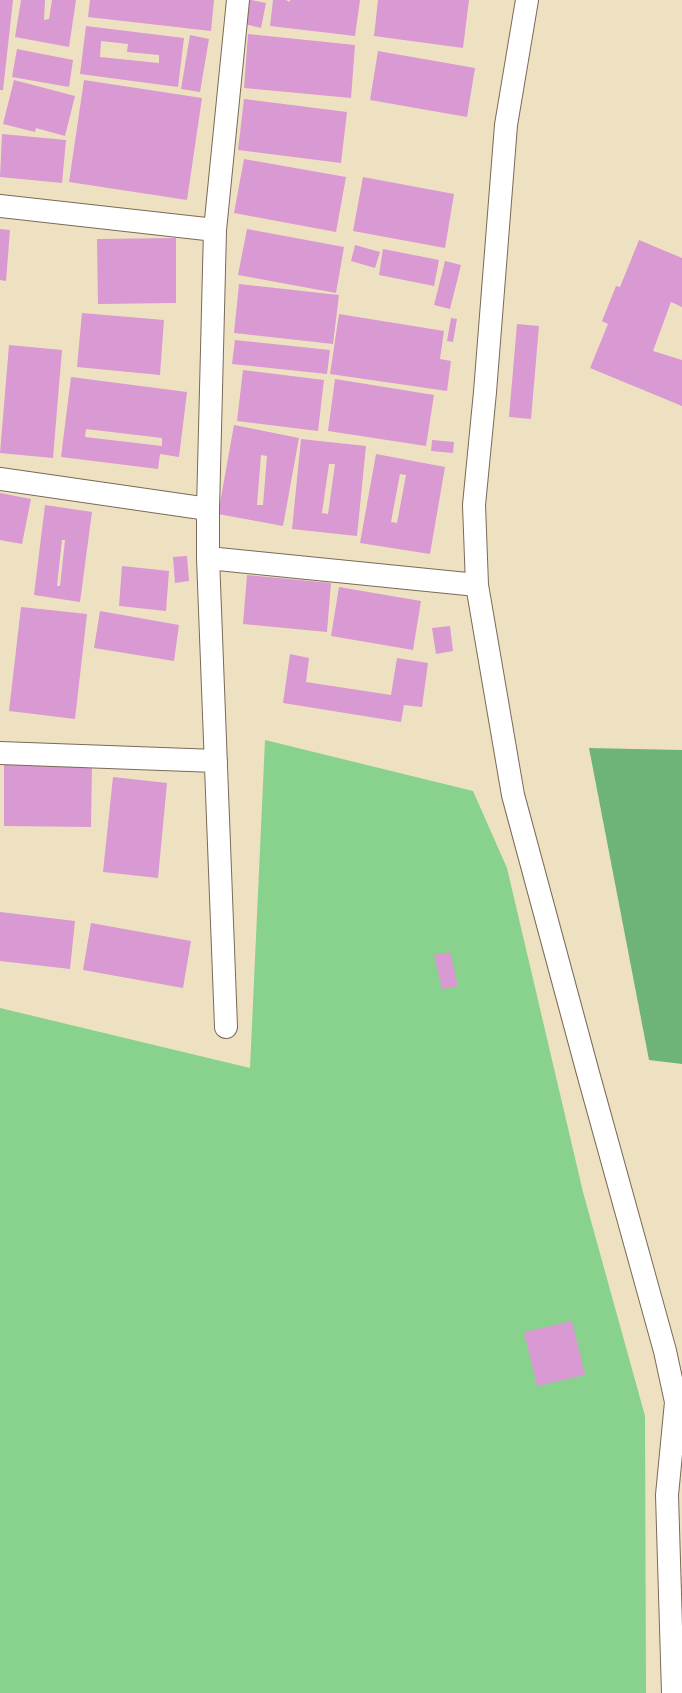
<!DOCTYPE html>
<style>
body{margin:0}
canvas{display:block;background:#eee1c2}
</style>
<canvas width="682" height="1693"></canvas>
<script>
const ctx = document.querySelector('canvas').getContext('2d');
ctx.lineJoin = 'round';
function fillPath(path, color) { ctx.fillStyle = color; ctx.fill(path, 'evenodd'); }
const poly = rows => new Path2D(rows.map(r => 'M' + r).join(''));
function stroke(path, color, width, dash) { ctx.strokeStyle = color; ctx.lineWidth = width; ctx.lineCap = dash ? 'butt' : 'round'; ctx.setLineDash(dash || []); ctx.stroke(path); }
fillPath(poly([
 [265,740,473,791,507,868,583,1192,645,1416,646,1693,0,1693,0,1008,250,1068]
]), '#89d28d');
fillPath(poly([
 [589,748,682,750,682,1064,649,1060]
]), '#6eb478');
fillPath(poly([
 [0,0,13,0,3,90,0,90],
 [21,0,45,0,44,20,49,19,52,0,76,0,69,47,15,37],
 [90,0,214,0,211,31,88,17],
 [241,0,251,0,266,3,261,28,236,22],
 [273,0,286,0,290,2,290,0,360,0,355,36,270,26],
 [378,0,469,0,463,48,374,36],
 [86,26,184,38,178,87,80,74],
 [101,41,128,44,127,52,159,55,159,63,100,57],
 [248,34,355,45,351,98,244,88],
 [190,35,209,39,200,92,181,89],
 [17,49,73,60,69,87,12,77],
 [378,51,475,68,467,117,370,100],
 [14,80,75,96,65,136,36,128,35,132,3,124],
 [84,80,202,98,187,200,69,182],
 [244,99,347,112,341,163,238,150],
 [2,134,66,140,62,183,0,177],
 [244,159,346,177,336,232,234,213],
 [363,177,454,194,445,248,353,231],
 [0,229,10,230,6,281,0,280],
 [247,229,344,247,336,293,238,275],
 [176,238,176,303,98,304,97,239],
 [639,240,682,258,682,307,671,302,653,351,682,360,682,406,590,368,608,324,602,321,616,286,620,287],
 [355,245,380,252,375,268,351,261],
 [383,249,439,260,434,286,379,275],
 [445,261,461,265,450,309,434,305],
 [239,284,339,295,333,344,234,333],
 [82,313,164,320,160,375,77,367],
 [339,314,444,331,440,359,451,361,447,391,330,374],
 [451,318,457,319,453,342,447,341],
 [517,324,539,326,531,419,509,417],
 [235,340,330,350,327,374,232,364],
 [9,345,62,350,53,458,0,453],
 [243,370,324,380,318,431,237,421],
 [71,377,187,392,179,457,160,454,158,469,61,457],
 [86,429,162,438,162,446,85,437],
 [335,379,434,395,426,446,328,431],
 [234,425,299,438,283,526,218,514],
 [261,455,267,456,263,505,257,505],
 [301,439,366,446,357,536,292,529],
 [329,464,335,464,328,514,322,513],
 [432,440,454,442,453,453,431,451],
 [376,454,445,467,430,554,360,543],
 [400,474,406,475,397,523,391,522],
 [0,493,31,499,22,544,0,540],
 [45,505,92,512,80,602,34,595],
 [62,540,65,540,60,586,57,586],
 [187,556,189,581,175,583,173,557],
 [122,566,169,571,166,611,119,606],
 [247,575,331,583,327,632,243,624],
 [339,587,421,601,413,650,331,636],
 [21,607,87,614,75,719,9,711],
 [100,611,179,625,174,661,94,648],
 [450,626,453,651,436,654,432,628],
 [290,654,309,658,306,682,391,695,397,658,428,663,422,707,404,705,401,722,283,703],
 [4,764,92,765,91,827,4,826],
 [113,777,167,783,158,878,103,872],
 [0,912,75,921,70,969,0,961],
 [91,923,191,941,183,988,83,970],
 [450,952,458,986,442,989,434,955],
 [572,1321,585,1375,537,1386,524,1332]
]), '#d999d2');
const minor = poly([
 [527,0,506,125,485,392,474,505,477,585,513,795,588,1073,665,1351,676,1402,667,1495,673,1693],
 [0,206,215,230],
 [0,479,208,509],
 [208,558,477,585],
 [0,753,216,761],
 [226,1027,208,558,208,509,215,230,238,0]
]);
stroke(minor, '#7a6a57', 24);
stroke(minor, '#fff', 22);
</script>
